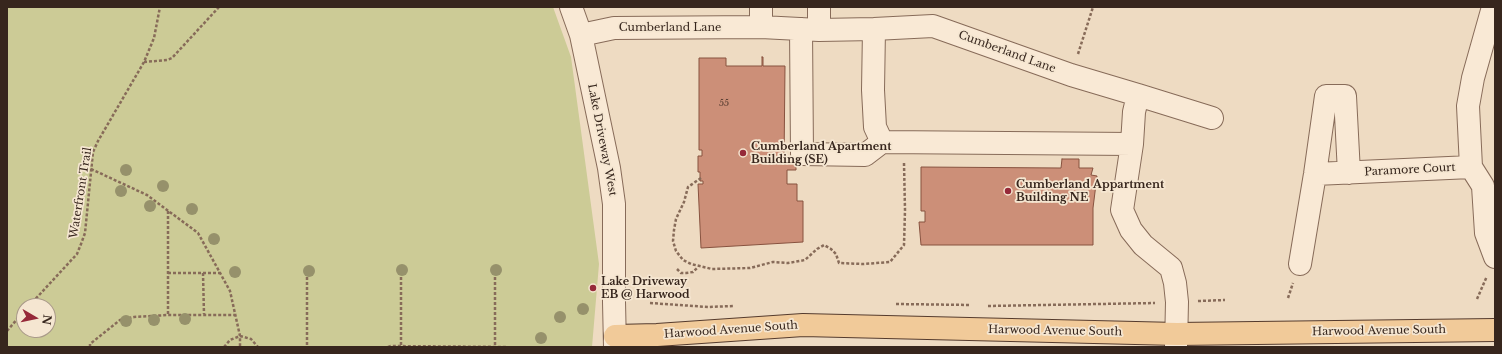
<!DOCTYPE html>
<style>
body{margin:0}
#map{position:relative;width:1502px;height:354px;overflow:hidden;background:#eedbc2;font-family:"Libre Baskerville",serif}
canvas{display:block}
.frame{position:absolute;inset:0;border:8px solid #37261d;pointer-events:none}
.north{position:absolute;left:16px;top:298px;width:40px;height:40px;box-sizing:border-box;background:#f5e6d1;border:1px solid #a99989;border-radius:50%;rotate:99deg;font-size:11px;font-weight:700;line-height:16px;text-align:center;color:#37261d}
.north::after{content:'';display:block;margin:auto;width:14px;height:18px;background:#962939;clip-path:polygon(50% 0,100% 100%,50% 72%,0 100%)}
</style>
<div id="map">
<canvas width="1502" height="354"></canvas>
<div class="frame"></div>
<div class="north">N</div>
</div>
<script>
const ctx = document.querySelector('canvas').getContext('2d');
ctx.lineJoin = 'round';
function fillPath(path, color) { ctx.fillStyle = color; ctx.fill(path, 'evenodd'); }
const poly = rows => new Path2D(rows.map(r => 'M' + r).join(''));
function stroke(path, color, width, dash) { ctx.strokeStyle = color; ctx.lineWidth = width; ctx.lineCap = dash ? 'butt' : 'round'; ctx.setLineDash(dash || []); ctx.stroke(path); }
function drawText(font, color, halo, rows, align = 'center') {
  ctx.font = font + ' "Libre Baskerville",serif'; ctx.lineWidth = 3.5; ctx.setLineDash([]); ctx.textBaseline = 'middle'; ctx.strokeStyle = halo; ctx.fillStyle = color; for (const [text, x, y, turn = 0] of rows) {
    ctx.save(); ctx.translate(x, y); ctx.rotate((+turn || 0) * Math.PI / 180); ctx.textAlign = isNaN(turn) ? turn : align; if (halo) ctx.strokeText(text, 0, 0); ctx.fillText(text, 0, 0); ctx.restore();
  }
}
fillPath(poly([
 [7,7,553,7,571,57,599,264,592,347,7,347],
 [24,306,48,306,48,330,24,330]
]), '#cccb96');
const building = poly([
 [762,57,763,57,763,66,785,66,784,164,796,164,796,170,787,170,787,184,797,184,797,201,803,201,803,242,701,248,698,184,703,184,703,181,700,181,700,172,698,172,698,156,702,156,702,150,699,150,699,58,726,58,726,66,762,66,762,57],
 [1062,159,1079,159,1079,168,1093,168,1091,175,1097,176,1093,208,1093,245,921,245,919,222,925,222,925,211,921,211,921,167,1061,168,1062,159]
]);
fillPath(building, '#cc8f78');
stroke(building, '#87523f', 1);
const minor = poly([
 [571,7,581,35,609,168,614,204,614,302,615,347],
 [1493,7,1473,78,1468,106,1471,167,1483,186,1486,233,1495,257],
 [761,27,761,7],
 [801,29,802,154,865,155,882,142,1132,144],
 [874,29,873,90,875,127,882,142],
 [819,30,819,7],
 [581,35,614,28,761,27,819,30,874,29,933,26,1071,75,1138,95,1134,112,1132,144,1122,210,1131,230,1143,245,1171,268,1175,283,1177,302,1176,347],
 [1138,95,1212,118],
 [1315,174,1471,167],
 [1300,264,1315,174,1326,96,1345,96,1349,173]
]);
const major = poly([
 [615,336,657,335,803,325,1177,334,1495,330]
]);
stroke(minor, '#876b59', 24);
stroke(major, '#553b2d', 24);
stroke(poly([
 [1078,54,1093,7],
 [144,62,167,60,172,58,219,7],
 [91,169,147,195,198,233,230,291,240,336,240,347],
 [701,178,688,187,684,202,676,219,674,230,673,241,676,251,683,260,691,264,712,269,750,268,773,262,788,263,805,260,817,249,824,245,831,249,836,254,839,263,863,264,890,262,904,245,905,210,904,163],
 [168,211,168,315],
 [677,269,681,273,686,273,693,272,698,267],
 [168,273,220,273],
 [203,273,204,314],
 [307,277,307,347],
 [401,277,401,346],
 [495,277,495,347],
 [1288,298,1293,283],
 [1477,299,1487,276],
 [1198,301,1225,300],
 [650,303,708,307,733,306],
 [896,304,971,305],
 [29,306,77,254,81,244,85,233,93,152,98,141,144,62,154,38,160,7],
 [988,306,1155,303],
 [7,331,24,311],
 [90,347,90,344,120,320,134,317,168,315,235,315],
 [224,347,230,340,240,336,251,339,258,347],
 [388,347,391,346,506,347]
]), '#876b59', 2.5, [3, 2]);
stroke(minor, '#f9e9d5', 22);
stroke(major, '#f1ca99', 22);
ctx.fillStyle = '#96916b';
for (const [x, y] of [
 [126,170],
 [163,186],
 [121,191],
 [150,206],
 [192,209],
 [214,239],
 [402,270],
 [496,270],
 [309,271],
 [235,272],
 [583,309],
 [560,317],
 [185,319],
 [154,320],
 [126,321],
 [541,338]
]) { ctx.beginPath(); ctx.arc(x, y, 6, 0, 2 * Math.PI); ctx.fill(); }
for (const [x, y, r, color] of [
 [743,153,4,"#962939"],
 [1008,191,4,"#962939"],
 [593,288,4,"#962939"]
]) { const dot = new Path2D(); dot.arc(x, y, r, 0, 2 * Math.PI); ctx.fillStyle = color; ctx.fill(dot); stroke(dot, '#f5e6d1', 1.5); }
drawText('9px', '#5c4034', null, [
 ["55",724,103]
]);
drawText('11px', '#37261d', '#f5e6d1', [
 ["Cumberland Lane",670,28],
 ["Cumberland Lane",1007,52,20],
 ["Lake Driveway West",602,140,79],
 ["Paramore Court",1410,170,-3],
 ["Waterfront Trail",81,193,-81],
 ["Harwood Avenue South",731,330,-4],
 ["Harwood Avenue South",1055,331,1],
 ["Harwood Avenue South",1379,331,-1]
]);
drawText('bold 11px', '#37261d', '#f5e6d1', [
 ["Cumberland Apartment",751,147],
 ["Building (SE)",751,160],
 ["Cumberland Appartment",1016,185],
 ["Building NE",1016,198],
 ["Lake Driveway",601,282],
 ["EB @ Harwood",601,295]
], 'left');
</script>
